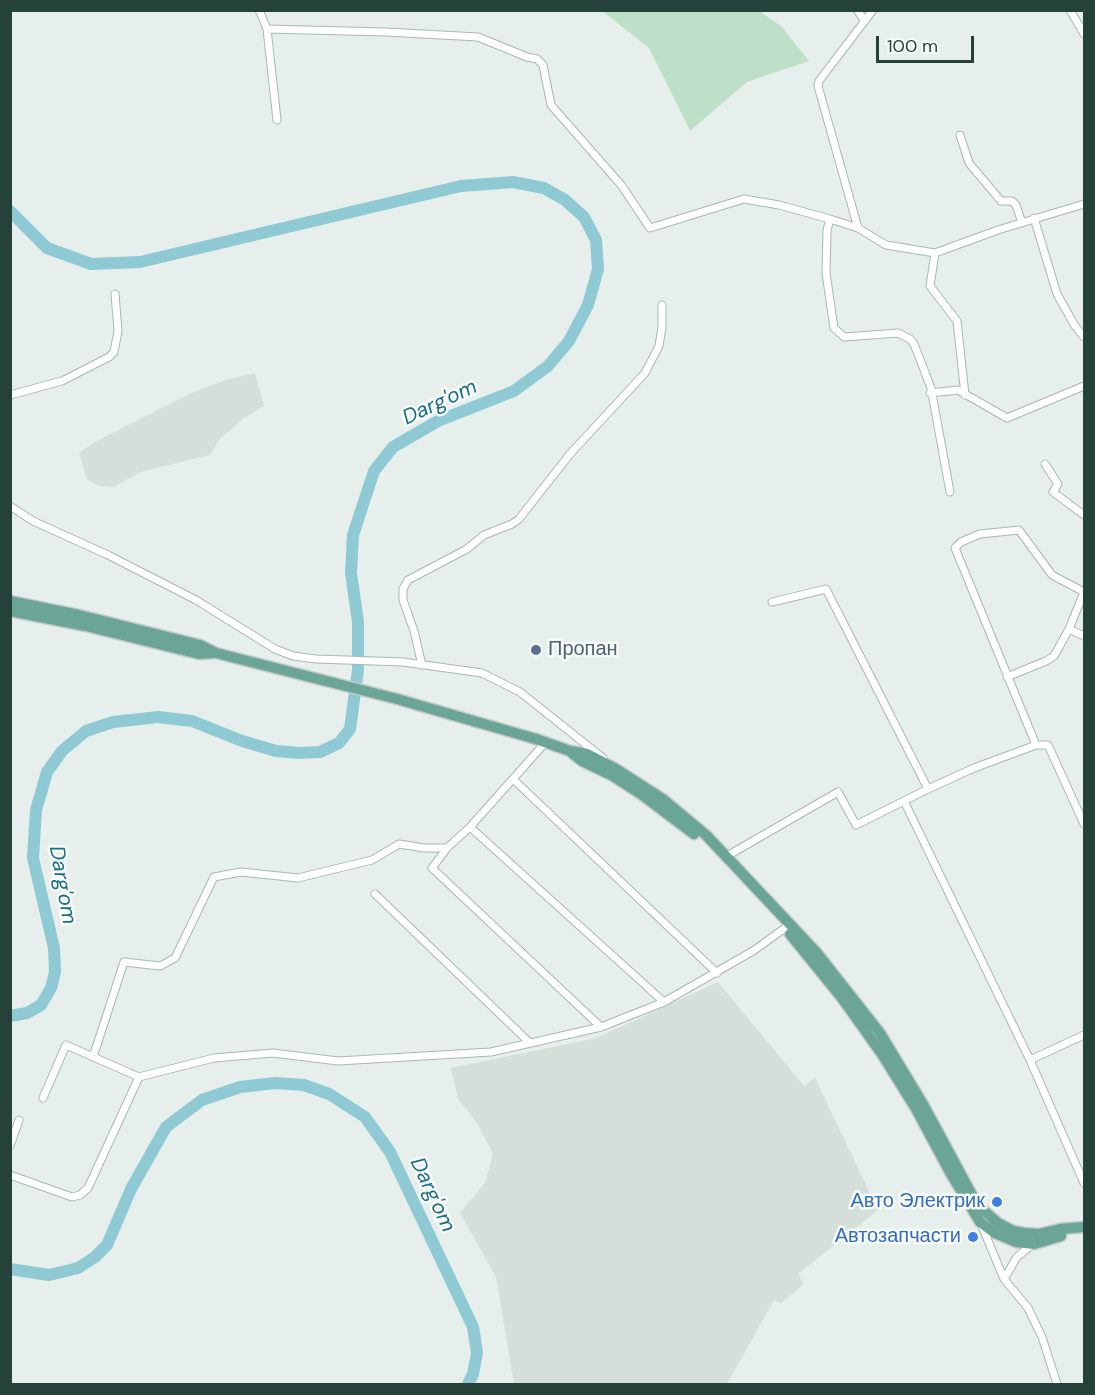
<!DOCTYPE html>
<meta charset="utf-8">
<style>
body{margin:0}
#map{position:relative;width:1095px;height:1395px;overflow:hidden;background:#e6efeb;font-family:"DM Sans",sans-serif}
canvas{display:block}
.frame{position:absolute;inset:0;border:12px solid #24423a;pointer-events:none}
.scale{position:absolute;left:876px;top:36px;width:98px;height:27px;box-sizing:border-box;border:3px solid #24423a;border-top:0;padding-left:8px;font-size:18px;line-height:21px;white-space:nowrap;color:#24423a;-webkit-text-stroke:4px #f7fbf9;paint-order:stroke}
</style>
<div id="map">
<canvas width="1095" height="1395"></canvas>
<div class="frame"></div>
<div class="scale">100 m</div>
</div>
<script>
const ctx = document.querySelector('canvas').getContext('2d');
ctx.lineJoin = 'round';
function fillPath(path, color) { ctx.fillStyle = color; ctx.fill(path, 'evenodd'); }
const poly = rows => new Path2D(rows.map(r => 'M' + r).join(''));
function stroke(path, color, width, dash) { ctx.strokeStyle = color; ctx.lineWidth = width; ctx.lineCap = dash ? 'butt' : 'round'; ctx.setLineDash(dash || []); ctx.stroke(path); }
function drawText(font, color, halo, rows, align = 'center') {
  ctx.font = font + ' "DM Sans",sans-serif'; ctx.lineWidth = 5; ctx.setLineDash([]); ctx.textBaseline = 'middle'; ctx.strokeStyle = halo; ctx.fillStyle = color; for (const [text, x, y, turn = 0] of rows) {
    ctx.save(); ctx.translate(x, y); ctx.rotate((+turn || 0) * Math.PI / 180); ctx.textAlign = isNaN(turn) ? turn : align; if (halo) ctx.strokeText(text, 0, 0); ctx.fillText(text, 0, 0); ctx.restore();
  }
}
fillPath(poly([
 [255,373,264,406,244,418,220,439,210,455,140,472,114,487,99,486,87,479,79,453,95,442,189,394,225,380],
 [718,982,804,1086,815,1078,878,1210,798,1274,804,1284,781,1303,774,1300,727,1384,514,1384,496,1277,460,1213,485,1183,493,1154,477,1123,458,1099,451,1068,596,1038]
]), '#d4dfda');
fillPath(poly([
 [602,11,759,11,781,26,809,61,747,82,690,131,649,48]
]), '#bfe0c8');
stroke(poly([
 [10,211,47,248,91,264,140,262,461,186,513,182,544,188,565,200,584,217,596,240,598,269,588,305,569,341,548,366,514,391,438,421,393,447,374,471,353,535,351,573,358,622,358,670,350,729,339,743,320,752,299,753,276,751,242,741,192,721,158,717,113,722,86,731,62,751,47,772,36,810,33,858,54,948,55,972,51,988,41,1005,27,1013,10,1016],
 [10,1269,49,1275,78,1268,95,1257,107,1245,131,1189,166,1127,202,1100,240,1087,275,1083,304,1085,329,1094,365,1117,390,1152,473,1327,477,1353,473,1374,468,1384]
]), '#8ec9d4', 12);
const minor = poly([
 [259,10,267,29,277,120],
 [857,10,865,21],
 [1070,10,1084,34],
 [267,29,386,32,478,37,527,57,537,59,543,65,551,105,622,186,650,228,744,199,779,205,830,219,858,228,886,245,935,253,998,230,1084,204],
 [960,135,969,163,1001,201,1012,201,1016,205,1022,223],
 [1034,218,1057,294,1075,326,1084,337],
 [830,219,827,230,826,273,834,328,844,337,898,333,910,339,914,344,931,388,950,492],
 [858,228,818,86,819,81,873,10],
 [935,253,930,286,957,321,965,395],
 [930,393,958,390,1007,418,1084,386],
 [10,395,62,381,109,357,114,352,118,331,115,294],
 [1045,464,1058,484,1053,492,1084,515],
 [10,506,33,521,108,555,196,600,275,649,293,656,316,659,403,662,482,673,520,692,603,758],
 [772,602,826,589,928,789],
 [1069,629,1084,636],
 [422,665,414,631,403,600,403,589,408,580,467,549,484,535,512,524,519,519,570,454,645,373,659,346,662,327,662,305],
 [1007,677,1046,661,1054,656,1069,629,1084,592],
 [1036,745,955,548,961,542,980,534,1019,530,1052,575,1084,592],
 [513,779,717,973],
 [904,801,1030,1060,1084,1183],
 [470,827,664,1002],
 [447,848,432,868,601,1027],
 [727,856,838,792,856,825,928,789,974,768,1036,745,1048,745,1084,824],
 [375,894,530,1043],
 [93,1057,124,962,160,966,175,958,214,877,241,872,298,878,372,860,399,844,424,848,447,848,470,827,545,743],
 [1030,1060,1084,1035],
 [43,1098,66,1045,139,1077],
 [10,1146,19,1120],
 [10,1175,72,1197,80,1195,88,1188,139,1077,214,1058,273,1053,338,1061,491,1052,601,1027,664,1002,753,951,785,928],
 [981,1224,1004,1279,1017,1257,1033,1244],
 [1004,1279,1028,1308,1042,1337,1057,1384]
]);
const primary = poly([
 [10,601,79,615,200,645,216,653,397,699,536,739,570,751,587,754,616,769,664,800,706,835,817,953,880,1033,924,1106,972,1195,983,1210,998,1223,1013,1231,1024,1233,1039,1234,1060,1229,1084,1227],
 [10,611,86,626,199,654,213,653],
 [572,753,582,761,613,776,641,794,694,834],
 [790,934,842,998,882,1054,915,1107,951,1174,980,1222,995,1233,1016,1242,1034,1244,1061,1236]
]);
stroke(minor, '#a8b8b2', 9);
stroke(primary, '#c2cac8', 13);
stroke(minor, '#fff', 7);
stroke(primary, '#6aa596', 10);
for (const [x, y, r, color] of [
 [536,650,6,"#5c6f8a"],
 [997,1202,6,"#3f7fe0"],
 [973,1237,6,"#3f7fe0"]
]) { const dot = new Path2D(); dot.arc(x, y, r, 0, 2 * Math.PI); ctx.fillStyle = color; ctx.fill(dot); stroke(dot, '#f7fbf9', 2); }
drawText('20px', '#4e5e75', '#f7fbf9', [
 ["Пропан",548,650]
], 'left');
drawText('20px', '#366cbe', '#f7fbf9', [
 ["Авто Электрик",985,1202],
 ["Автозапчасти",961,1237]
], 'right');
drawText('italic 21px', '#1c6f80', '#f7fbf9', [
 ["Darg'om",440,403,-25],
 ["Darg'om",62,885,80],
 ["Darg'om",432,1195,65]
]);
</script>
